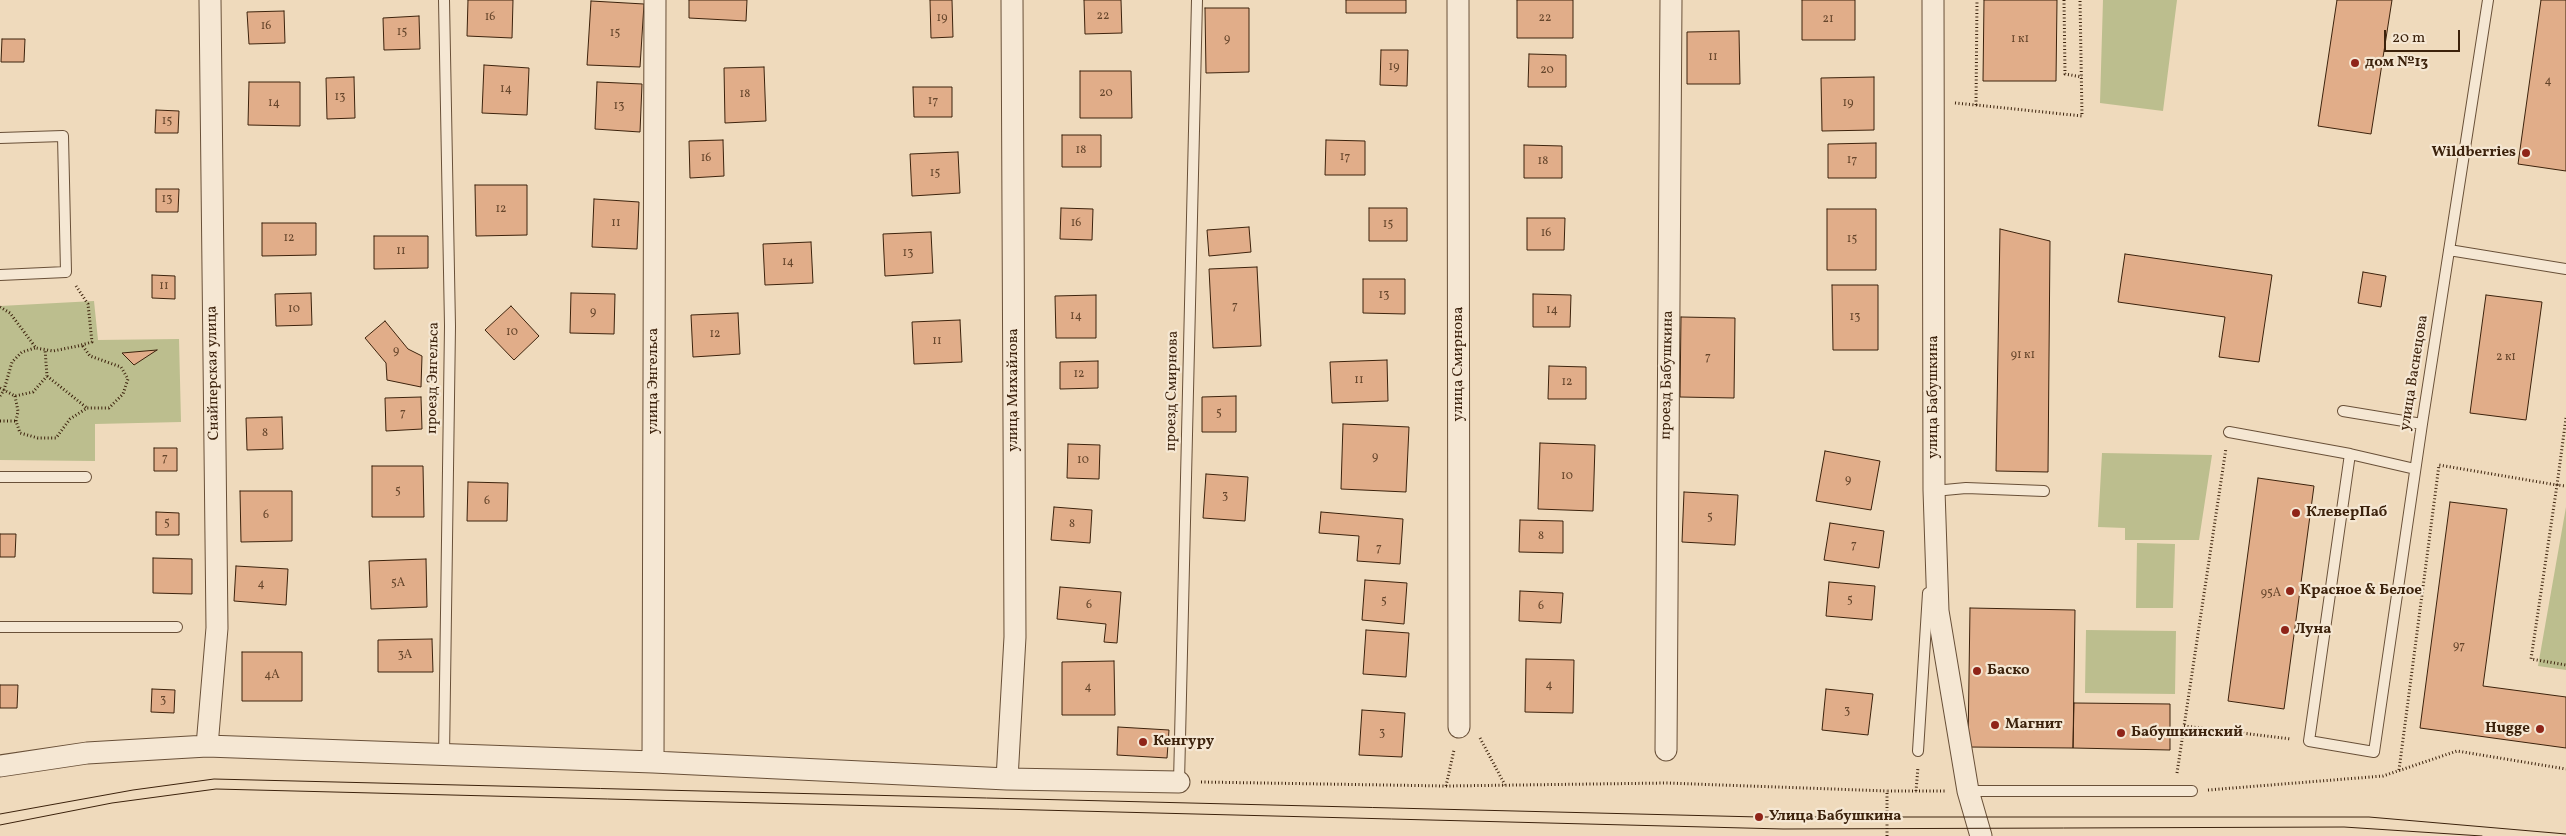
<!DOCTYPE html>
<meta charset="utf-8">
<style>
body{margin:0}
#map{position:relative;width:2566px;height:836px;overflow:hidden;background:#efdabc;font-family:Vollkorn,serif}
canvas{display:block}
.scale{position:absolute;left:2384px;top:30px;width:76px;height:22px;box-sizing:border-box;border:2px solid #3c220c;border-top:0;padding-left:6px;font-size:15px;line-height:18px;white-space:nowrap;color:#3c220c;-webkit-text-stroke:4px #f5e7d3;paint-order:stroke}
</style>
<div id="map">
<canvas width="2566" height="836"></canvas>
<div class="scale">20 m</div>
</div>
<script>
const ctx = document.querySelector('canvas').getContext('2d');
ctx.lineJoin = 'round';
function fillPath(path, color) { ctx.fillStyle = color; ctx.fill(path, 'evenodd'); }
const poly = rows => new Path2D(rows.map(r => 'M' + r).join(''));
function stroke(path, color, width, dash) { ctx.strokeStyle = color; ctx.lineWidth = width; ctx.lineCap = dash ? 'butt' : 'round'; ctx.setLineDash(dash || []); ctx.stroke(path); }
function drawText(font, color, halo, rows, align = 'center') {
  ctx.font = font + ' Vollkorn,serif'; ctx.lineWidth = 4.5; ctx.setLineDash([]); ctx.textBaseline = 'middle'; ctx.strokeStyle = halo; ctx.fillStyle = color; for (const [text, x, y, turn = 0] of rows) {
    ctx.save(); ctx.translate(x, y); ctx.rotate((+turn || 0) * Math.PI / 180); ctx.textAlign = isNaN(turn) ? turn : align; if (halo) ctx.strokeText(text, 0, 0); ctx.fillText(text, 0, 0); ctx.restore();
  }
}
fillPath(poly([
 [2103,0,2177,0,2163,111,2100,103],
 [94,301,98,340,179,339,181,422,95,424,95,461,0,460,0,306],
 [2102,453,2212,455,2199,540,2125,540,2125,528,2098,527],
 [2566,507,2566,670,2538,666],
 [2137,543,2175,544,2173,608,2136,608],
 [2086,630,2176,631,2175,694,2085,693]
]), '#bcbe8e');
const building = poly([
 [468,0,513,0,512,38,467,36,468,0],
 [689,0,747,0,746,21,689,18,689,0],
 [930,0,952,0,953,37,931,38,930,0],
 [1084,0,1121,0,1122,33,1085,34,1084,0],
 [1346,0,1406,0,1406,13,1346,13,1346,0],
 [1517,0,1573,0,1573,38,1517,38,1517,0],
 [1802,0,1855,0,1855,40,1802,40,1802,0],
 [1984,0,2057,0,2056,81,1983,81,1984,0],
 [2337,0,2392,0,2371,134,2318,126,2337,0],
 [2541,0,2566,0,2566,171,2518,164,2541,0],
 [591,1,644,4,640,67,587,65,591,1],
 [1205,8,1249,8,1249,72,1206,73,1205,8],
 [284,11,285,43,249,44,247,12,284,11],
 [419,16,420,49,384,50,383,18,419,16],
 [1739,31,1740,84,1687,84,1687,32,1739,31],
 [2,39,25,39,24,62,1,62,2,39],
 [1381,50,1408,50,1407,86,1380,85,1381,50],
 [1529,54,1566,55,1566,87,1528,87,1529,54],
 [484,65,529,68,527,115,482,113,484,65],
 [764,67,766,121,725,123,724,68,764,67],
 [1080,71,1131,71,1132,118,1080,118,1080,71],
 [354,77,355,118,327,119,326,78,354,77],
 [1874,77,1874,130,1822,131,1821,78,1874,77],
 [249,82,300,82,300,126,248,125,249,82],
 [597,82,642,84,640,132,595,129,597,82],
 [913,87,952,87,952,117,914,117,913,87],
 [156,110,179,111,178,133,155,133,156,110],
 [1062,135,1101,135,1101,167,1062,167,1062,135],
 [723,140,724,176,690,178,689,141,723,140],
 [1326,140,1365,141,1365,175,1325,175,1326,140],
 [1876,143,1876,178,1828,178,1828,144,1876,143],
 [1524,145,1562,146,1562,178,1524,178,1524,145],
 [958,152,960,193,912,196,910,154,958,152],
 [475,185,527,185,527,235,476,236,475,185],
 [156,189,179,189,178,212,156,212,156,189],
 [594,199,639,202,637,249,592,247,594,199],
 [1061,208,1093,209,1092,240,1060,239,1061,208],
 [1369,208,1407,208,1407,241,1369,241,1369,208],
 [1827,209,1876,209,1876,270,1827,270,1827,209],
 [1527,218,1565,218,1564,250,1527,250,1527,218],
 [262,223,316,223,316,255,262,256,262,223],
 [1249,227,1251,252,1209,256,1207,230,1249,227],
 [2000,229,2050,241,2048,472,1996,471,2000,229],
 [931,232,933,273,885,276,883,234,931,232],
 [374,236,428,236,428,268,374,269,374,236],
 [811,242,813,283,765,285,763,244,811,242],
 [2125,254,2272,275,2259,362,2219,357,2225,317,2118,302,2125,254],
 [1257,267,1261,346,1213,348,1209,269,1257,267],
 [2363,272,2386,276,2381,307,2358,303,2363,272],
 [152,275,175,276,175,299,152,298,152,275],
 [1363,279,1405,279,1405,314,1363,313,1363,279],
 [1832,285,1878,285,1878,350,1833,350,1832,285],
 [311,293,312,325,276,326,275,294,311,293],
 [571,293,615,294,614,334,570,333,571,293],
 [1533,294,1571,295,1570,327,1533,327,1533,294],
 [1096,295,1096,338,1056,338,1055,296,1096,295],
 [2486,295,2542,302,2526,420,2470,413,2486,295],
 [511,306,539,336,514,360,485,330,511,306],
 [738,313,740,354,693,357,691,315,738,313],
 [1681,317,1735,318,1734,398,1680,397,1681,317],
 [960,320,962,362,914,364,912,322,960,320],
 [385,321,408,349,422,356,421,387,387,380,386,363,365,338,385,321],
 [157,350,134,365,122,353,157,350],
 [1387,360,1388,401,1332,403,1330,362,1387,360],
 [1098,361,1098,388,1060,389,1060,362,1098,361],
 [1549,366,1586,367,1586,399,1548,399,1549,366],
 [1236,396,1236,432,1202,432,1202,397,1236,396],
 [421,397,422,429,386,431,385,398,421,397],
 [282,417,283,449,247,450,246,418,282,417],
 [1343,424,1409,427,1406,492,1341,489,1343,424],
 [1540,443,1595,445,1593,511,1538,509,1540,443],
 [1068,444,1100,445,1099,479,1067,478,1068,444],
 [154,448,177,448,177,471,154,471,154,448],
 [1825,451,1880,461,1871,510,1816,501,1825,451],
 [372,466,423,466,424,517,372,517,372,466],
 [1206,474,1248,477,1245,521,1203,518,1206,474],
 [2258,478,2314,486,2284,709,2228,701,2258,478],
 [468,482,508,483,507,521,467,521,468,482],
 [240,491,292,491,292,541,241,542,240,491],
 [1684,492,1738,495,1735,545,1682,542,1684,492],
 [2450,502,2507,509,2483,686,2566,697,2566,748,2420,728,2450,502],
 [1054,507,1092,510,1090,543,1051,540,1054,507],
 [156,512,179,513,179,535,156,535,156,512],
 [1321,512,1403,519,1400,564,1357,561,1359,536,1319,533,1321,512],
 [1520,520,1563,521,1563,553,1519,552,1520,520],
 [1830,523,1884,531,1879,568,1824,560,1830,523],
 [0,534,16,534,15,557,0,557,0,534],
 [153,558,192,559,192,594,153,593,153,558],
 [426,559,427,607,371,609,369,561,426,559],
 [236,566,288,569,286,605,234,601,236,566],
 [1365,580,1407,583,1404,624,1362,620,1365,580],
 [1829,582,1875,586,1872,620,1826,616,1829,582],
 [1060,587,1121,592,1117,643,1104,642,1106,624,1057,619,1060,587],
 [1520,591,1563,593,1561,623,1519,621,1520,591],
 [1970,608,2075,610,2073,748,1968,747,1970,608],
 [1366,630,1409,633,1406,677,1363,674,1366,630],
 [432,639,433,672,378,672,378,640,432,639],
 [242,652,302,652,302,701,242,701,242,652],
 [1526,659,1574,660,1573,713,1525,712,1526,659],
 [1114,661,1115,715,1062,715,1062,662,1114,661],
 [0,685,18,685,17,708,0,708,0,685],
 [152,689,175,690,174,713,151,712,152,689],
 [1826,689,1873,694,1868,735,1822,730,1826,689],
 [2074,703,2170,704,2170,750,2073,748,2074,703],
 [1362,710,1405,713,1402,757,1359,755,1362,710],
 [1118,727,1169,730,1167,758,1117,755,1118,727]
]);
fillPath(building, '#e1ad89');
stroke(building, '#3c220c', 1);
const service = poly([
 [444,0,450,326,444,756],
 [0,138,63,136,66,272,0,275],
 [2449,250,2566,269],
 [2343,411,2422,424],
 [2229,432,2350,454],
 [2415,469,2350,454,2309,741,2374,752,2422,424,2488,0],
 [0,477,86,477],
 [1934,491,1966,488,2044,491],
 [0,627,177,627],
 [1918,751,1928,593],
 [1179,782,1197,0],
 [1968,791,2192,791]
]);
const minor = poly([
 [1458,0,1459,727],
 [1933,0,1934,490,1938,611,1968,791,1981,836],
 [207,746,217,628,210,0],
 [1666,750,1671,0],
 [653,762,655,0],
 [0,766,87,753,207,746,653,762,1007,779,1179,782],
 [1007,779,1015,637,1012,0]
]);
stroke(service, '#695038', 12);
stroke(minor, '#695038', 23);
stroke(poly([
 [2064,0,2065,74,2082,77],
 [1955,103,1976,105,1977,0],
 [1976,105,2082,116,2080,0],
 [0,307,10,313,36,348,53,351,78,346,92,342,88,304,76,286],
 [47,376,87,408],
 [0,388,15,396,33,392,47,376,45,349],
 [0,396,4,390,12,362,22,352,35,348],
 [15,396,18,411,16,421,20,433,38,438,56,438,70,419,87,408,109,408,123,394,128,379,121,367,90,356,82,345],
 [2566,418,2557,485,2566,486],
 [0,421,16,421],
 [2184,726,2291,739],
 [1480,738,1505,785],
 [2399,770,2439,465,2557,485,2531,659,2566,665],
 [2177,773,2226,448],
 [1201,782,1446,786,1667,783,1887,791],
 [1446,786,1454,750],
 [2208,790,2383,776,2457,751,2566,769],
 [1916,791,1918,767],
 [1887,836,1887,791,1945,791]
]), '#3c220c', 3, [1, 2.5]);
stroke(service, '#f5e7d3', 10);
stroke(minor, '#f5e7d3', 21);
stroke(poly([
 [0,814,133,790,214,779,1759,817,2369,817,2566,834],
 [0,825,112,803,216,789,1783,829,2344,827,2482,836]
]), '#3c220c', 1);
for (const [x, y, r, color] of [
 [2355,63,5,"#8f2418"],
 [2526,153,5,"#8f2418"],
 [2296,513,5,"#8f2418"],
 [2290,591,5,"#8f2418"],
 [2285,630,5,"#8f2418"],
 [1977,671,5,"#8f2418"],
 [1995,725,5,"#8f2418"],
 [2540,729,5,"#8f2418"],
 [2121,733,5,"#8f2418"],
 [1143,742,5,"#8f2418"],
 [1759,817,5,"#8f2418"]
]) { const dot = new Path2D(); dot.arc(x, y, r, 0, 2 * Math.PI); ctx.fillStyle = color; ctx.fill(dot); stroke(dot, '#f5e7d3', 2); }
drawText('12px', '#65452b', null, [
 ["22",1103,17],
 ["16",490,18],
 ["19",942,19],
 ["22",1545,19],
 ["21",1828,20],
 ["16",266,27],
 ["15",402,33],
 ["15",615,34],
 ["9",1227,40],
 ["1 к1",2020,40],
 ["11",1713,58],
 ["19",1394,68],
 ["20",1547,71],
 ["4",2548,82],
 ["14",506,90],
 ["20",1106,94],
 ["18",745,95],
 ["13",340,98],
 ["17",933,102],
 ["14",274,104],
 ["19",1848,104],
 ["13",619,107],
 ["15",167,122],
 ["18",1081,151],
 ["17",1345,158],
 ["16",706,159],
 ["17",1852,161],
 ["18",1543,162],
 ["15",935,174],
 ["13",167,200],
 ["12",501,210],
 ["11",616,224],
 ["16",1076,224],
 ["15",1388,225],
 ["16",1546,234],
 ["12",289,239],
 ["15",1852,240],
 ["11",401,252],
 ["13",908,254],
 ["14",788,263],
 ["11",164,287],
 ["13",1384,296],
 ["7",1235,307],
 ["10",294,310],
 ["14",1552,311],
 ["9",593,313],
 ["14",1076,317],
 ["13",1855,318],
 ["10",512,333],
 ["12",715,335],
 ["11",937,342],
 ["9",396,352],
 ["91 к1",2023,356],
 ["7",1708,358],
 ["2 к1",2506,358],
 ["12",1079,375],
 ["11",1359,381],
 ["12",1567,383],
 ["7",403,414],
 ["5",1219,414],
 ["8",265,434],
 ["9",1375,458],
 ["7",165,459],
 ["10",1083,461],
 ["10",1567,477],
 ["9",1848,481],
 ["5",398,492],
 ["3",1225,497],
 ["6",487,502],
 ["6",266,516],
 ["5",1710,518],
 ["5",167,524],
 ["8",1072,525],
 ["8",1541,537],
 ["7",1854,546],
 ["7",1379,549],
 ["5А",398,584],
 ["4",261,585],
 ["95А",2271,594],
 ["5",1850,601],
 ["5",1384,602],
 ["6",1089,606],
 ["6",1541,607],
 ["97",2459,647],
 ["3А",405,656],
 ["4А",272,676],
 ["4",1549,686],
 ["4",1088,688],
 ["3",163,701],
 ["3",1847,712],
 ["3",1382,734]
]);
drawText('bold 15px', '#3c220c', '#f5e7d3', [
 ["дом №13",2365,63],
 ["Wildberries",2516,153,"right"],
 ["КлеверПаб",2306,513],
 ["Красное & Белое",2300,591],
 ["Луна",2295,630],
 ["Баско",1987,671],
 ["Магнит",2005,725],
 ["Hugge",2530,729,"right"],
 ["Бабушкинский",2131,733],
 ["Кенгуру",1153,742],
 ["Улица Бабушкина",1769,817]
], 'left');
drawText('15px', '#3c220c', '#f5e7d3', [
 ["улица Смирнова",1459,364,-90],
 ["Снайперская улица",214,373,-91],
 ["улица Васнецова",2415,373,-81],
 ["проезд Бабушкина",1668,375,-89],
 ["проезд Энгельса",434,378,-89],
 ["улица Энгельса",654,381,-90],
 ["улица Михайлова",1014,390,-90],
 ["проезд Смирнова",1173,391,-89],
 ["улица Бабушкина",1934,397,-90]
]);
</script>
